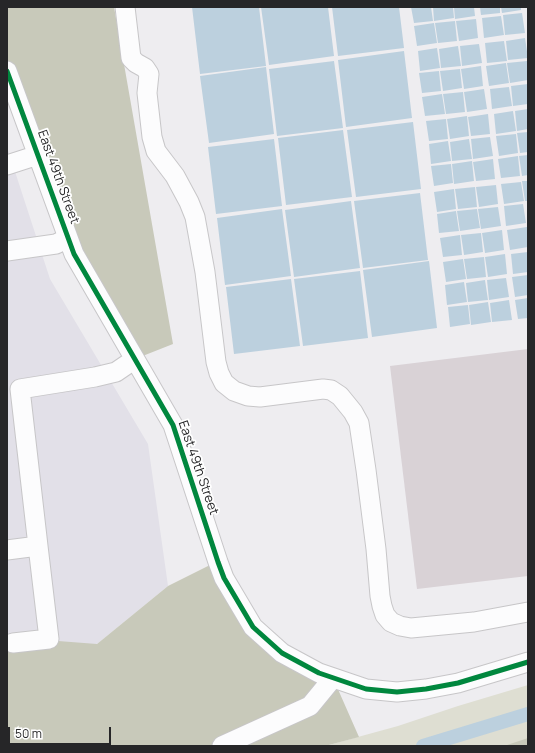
<!DOCTYPE html>
<style>
body{margin:0}
#map{position:relative;width:535px;height:753px;overflow:hidden;background:#eeedf0;font-family:Manrope,sans-serif}
canvas{display:block}
.frame{position:absolute;inset:0;border:8px solid #262628;pointer-events:none}
.scale{position:absolute;left:8px;top:727px;width:103px;height:18px;box-sizing:border-box;border:2px solid #262628;border-top:0;padding-left:5px;font-size:12px;line-height:14px;white-space:nowrap;color:#262628;-webkit-text-stroke:3px #fff;paint-order:stroke}
</style>
<div id="map">
<canvas width="535" height="753"></canvas>
<div class="frame"></div>
<div class="scale">50 m</div>
</div>
<script>
const ctx = document.querySelector('canvas').getContext('2d');
ctx.lineJoin = 'round';
function fillPath(path, color) { ctx.fillStyle = color; ctx.fill(path, 'evenodd'); }
const poly = rows => new Path2D(rows.map(r => 'M' + r).join(''));
function stroke(path, color, width, dash) { ctx.strokeStyle = color; ctx.lineWidth = width; ctx.lineCap = dash ? 'butt' : 'round'; ctx.setLineDash(dash || []); ctx.stroke(path); }
function drawText(font, color, halo, rows, align = 'center') {
  ctx.font = font + ' Manrope,sans-serif'; ctx.lineWidth = 3.5; ctx.setLineDash([]); ctx.textBaseline = 'middle'; ctx.strokeStyle = halo; ctx.fillStyle = color; for (const [text, x, y, turn = 0] of rows) {
    ctx.save(); ctx.translate(x, y); ctx.rotate((+turn || 0) * Math.PI / 180); ctx.textAlign = isNaN(turn) ? turn : align; if (halo) ctx.strokeText(text, 0, 0); ctx.fillText(text, 0, 0); ctx.restore();
  }
}
fillPath(poly([
 [7,147,50,279,148,444,168,586,97,644,7,653]
]), '#e2e0e8');
fillPath(poly([
 [528,685,528,746,325,746,398,726,458,706]
]), '#deded2');
fillPath(poly([
 [7,7,114,7,173,344,135,359,74,254,7,71],
 [216,562,253,627,333,678,359,737,325,746,7,746,7,649,58,641,97,644,168,586],
 [528,738,528,746,504,746]
]), '#c8c9ba');
fillPath(poly([
 [192,7,259,7,266,66,200,74],
 [261,7,328,7,334,56,269,65],
 [332,7,399,7,404,48,338,56],
 [411,7,431,7,433,21,414,23],
 [433,7,453,7,454,18,434,21],
 [454,7,474,7,475,16,455,19],
 [480,7,500,7,500,13,481,15],
 [501,7,521,7,521,10,502,13],
 [522,13,525,33,505,35,503,15],
 [501,16,504,35,484,38,482,18],
 [476,19,478,38,459,41,456,21],
 [455,21,457,41,438,43,435,23],
 [434,23,437,43,417,46,414,26],
 [525,38,528,58,508,60,506,41],
 [504,41,507,61,487,63,485,43],
 [479,44,482,63,462,66,460,46],
 [458,46,461,66,441,68,439,49],
 [437,48,440,68,420,71,418,51],
 [404,51,412,118,346,127,338,60],
 [334,61,343,128,277,136,269,69],
 [527,61,528,80,510,83,507,63],
 [506,63,509,83,489,86,486,66],
 [481,66,483,86,464,89,461,69],
 [266,67,274,134,209,143,200,76],
 [460,69,462,88,443,91,440,71],
 [439,71,441,91,422,93,419,73],
 [528,84,528,104,513,106,511,86],
 [509,87,512,106,492,109,490,89],
 [484,89,487,109,467,112,464,92],
 [463,92,465,112,446,114,443,94],
 [442,94,445,114,425,116,422,97],
 [528,109,528,129,517,131,515,111],
 [513,111,516,131,496,134,494,114],
 [488,114,490,134,471,136,468,117],
 [467,116,469,136,450,139,447,119],
 [446,119,448,139,429,141,426,121],
 [413,122,421,189,356,197,347,130],
 [343,130,352,197,286,205,278,138],
 [528,132,528,152,520,153,517,133],
 [516,134,518,153,499,156,496,136],
 [490,137,493,156,473,159,471,139],
 [274,139,282,206,216,214,208,147],
 [469,139,472,159,452,161,450,142],
 [448,141,451,161,431,164,429,144],
 [528,155,528,175,522,176,519,156],
 [518,156,520,176,501,178,498,159],
 [493,159,495,179,476,181,473,162],
 [472,161,474,181,454,184,452,164],
 [451,164,453,183,434,186,431,166],
 [522,181,528,181,528,201,525,201],
 [521,182,524,201,504,204,501,184],
 [496,185,498,204,479,207,476,187],
 [475,187,477,207,458,209,455,189],
 [454,189,456,209,437,212,434,192],
 [420,193,428,260,363,268,354,201],
 [351,201,360,268,294,277,285,210],
 [523,204,526,223,506,226,504,206],
 [498,207,501,226,481,229,478,209],
 [282,209,291,276,225,285,217,218],
 [477,209,480,228,460,231,457,211],
 [456,211,459,231,439,233,437,214],
 [527,227,528,247,510,250,507,230],
 [502,230,504,250,485,253,482,233],
 [481,233,483,252,464,255,461,235],
 [460,235,462,255,443,257,440,238],
 [528,252,528,272,513,274,511,254],
 [505,254,507,274,488,277,485,257],
 [484,257,486,277,467,279,464,259],
 [463,259,466,279,446,282,443,262],
 [429,261,437,328,372,337,363,270],
 [360,271,368,338,303,346,294,279],
 [528,275,528,295,515,297,512,277],
 [506,278,509,297,489,300,487,280],
 [291,279,300,346,234,354,226,287],
 [485,280,488,300,468,302,466,283],
 [464,282,467,302,447,305,445,285],
 [528,298,528,318,518,319,515,300],
 [509,300,512,320,492,322,490,303],
 [488,302,491,322,471,325,469,305],
 [468,305,470,324,450,327,448,307]
]), '#bcd0de');
stroke(poly([
 [423,746,528,714]
]), '#bcd0de', 14);
fillPath(poly([
 [528,349,528,576,417,589,390,366]
]), '#d9d2d6');
const minor = poly([
 [125,7,131,58,136,63,145,68,149,74,147,93,152,137,156,151,175,176,189,202,195,217,205,272,216,362,219,373,224,383,234,391,248,396,260,397,323,389,331,390,340,396,353,412,359,423,366,470,376,549,380,596,382,606,385,615,391,622,400,626,411,628,474,622,528,612],
 [7,71,74,254,173,425,218,562,224,578,253,627,282,653,319,673,366,689,397,692,426,689,458,683,528,662],
 [7,165,38,155],
 [7,251,56,244,68,238],
 [7,550,38,546,20,389,95,377,116,372,135,359],
 [13,643,49,639,38,546],
 [222,746,310,706,333,678]
]);
stroke(minor, '#c7c6c8', 21);
stroke(minor, '#fcfcfd', 19);
stroke(poly([
 [7,71,74,254,173,425,218,562,224,578,253,627,282,653,319,673,366,689,397,692,426,689,458,683,528,662]
]), '#00873e', 5);
drawText('13px', '#262628', '#fff', [
 ["East 49th Street",58,177,70],
 ["East 49th Street",198,468,71]
]);
</script>
